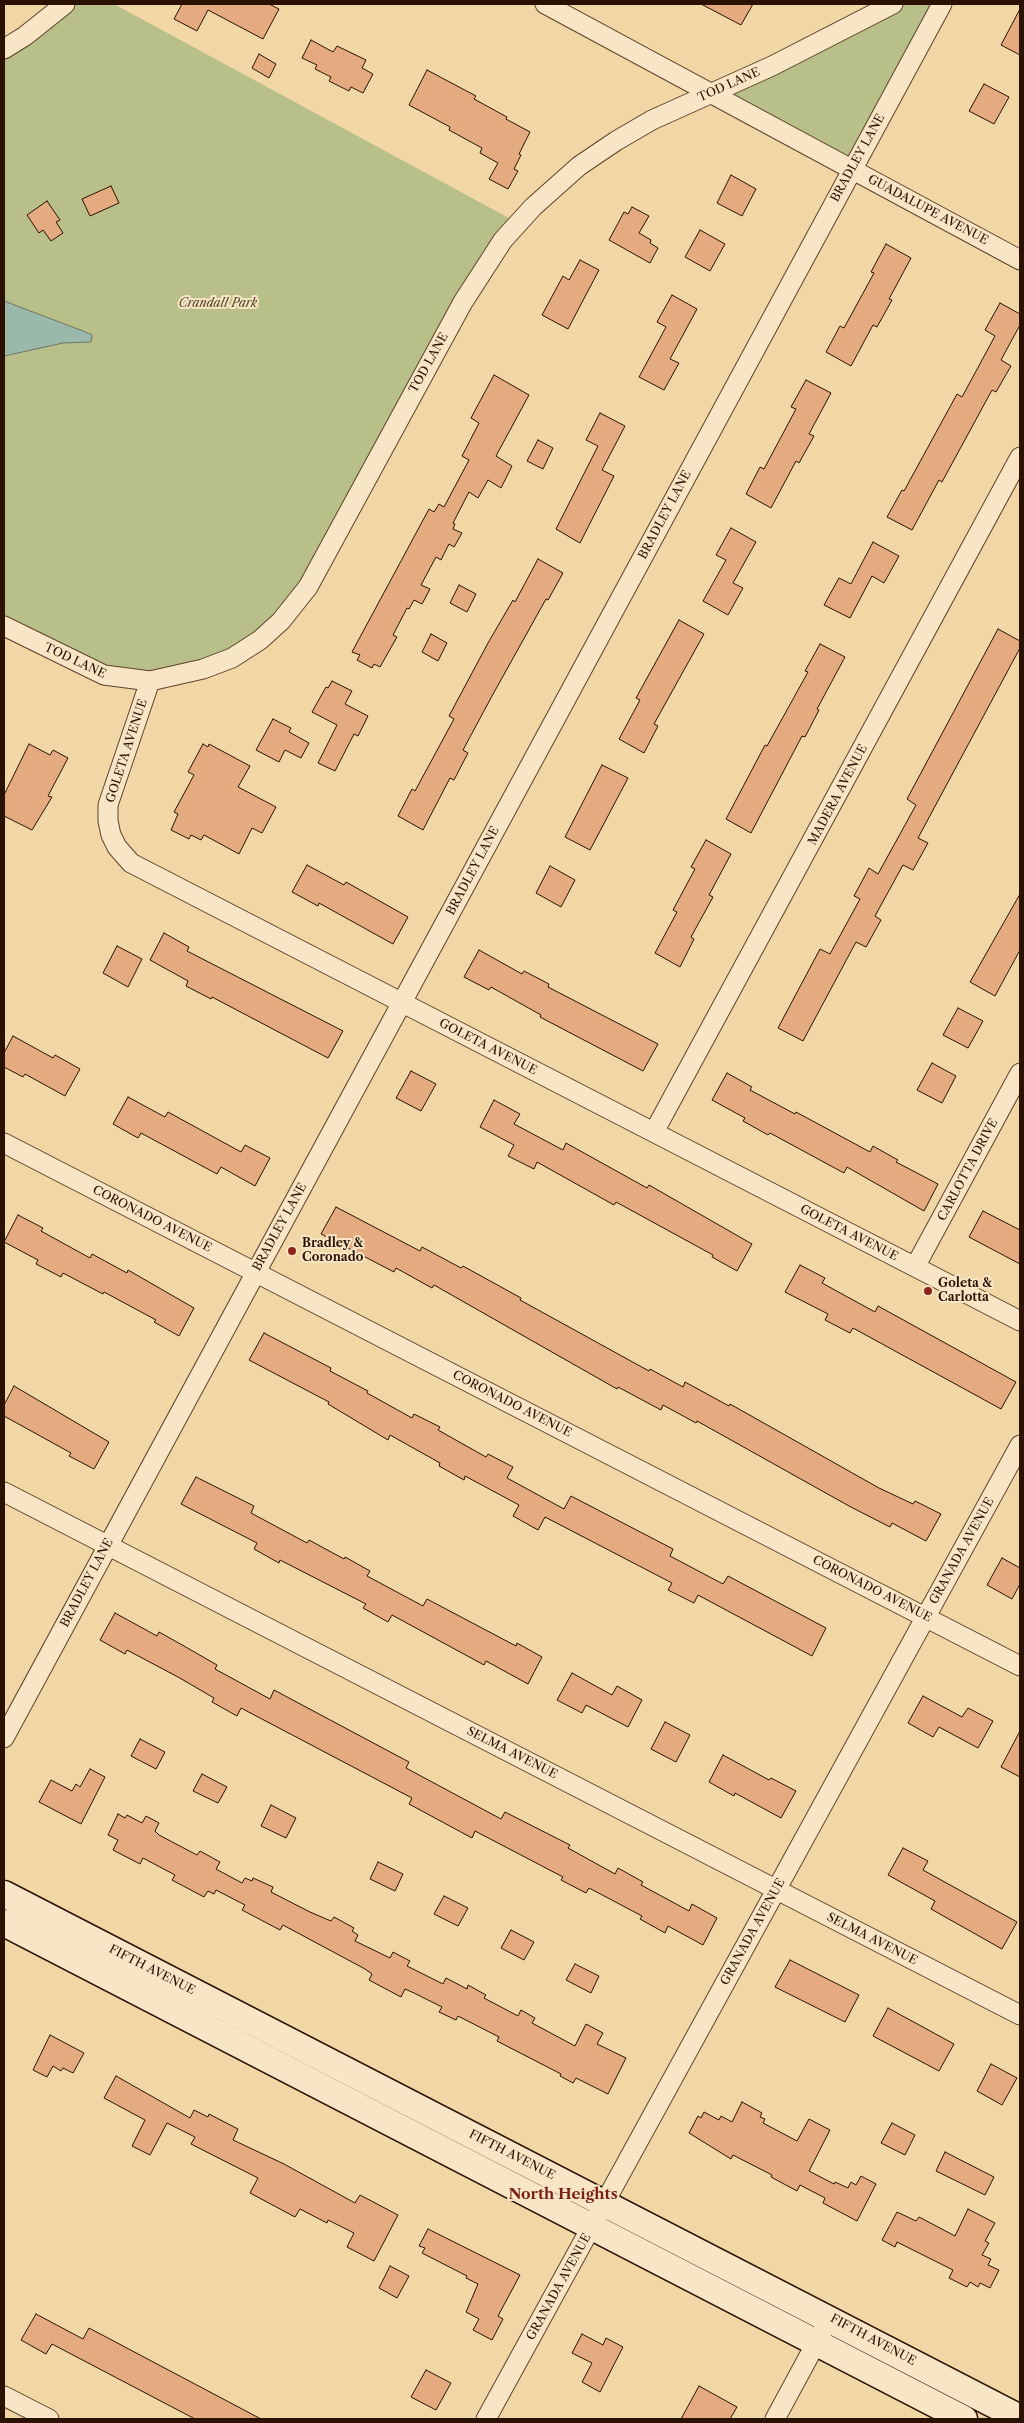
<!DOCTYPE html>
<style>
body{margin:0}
#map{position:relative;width:1024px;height:2423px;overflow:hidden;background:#f2d7a6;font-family:"Libre Caslon Text",serif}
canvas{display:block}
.frame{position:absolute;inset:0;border:5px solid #2b1200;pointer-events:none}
</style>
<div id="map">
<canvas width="1024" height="2423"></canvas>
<div class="frame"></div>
</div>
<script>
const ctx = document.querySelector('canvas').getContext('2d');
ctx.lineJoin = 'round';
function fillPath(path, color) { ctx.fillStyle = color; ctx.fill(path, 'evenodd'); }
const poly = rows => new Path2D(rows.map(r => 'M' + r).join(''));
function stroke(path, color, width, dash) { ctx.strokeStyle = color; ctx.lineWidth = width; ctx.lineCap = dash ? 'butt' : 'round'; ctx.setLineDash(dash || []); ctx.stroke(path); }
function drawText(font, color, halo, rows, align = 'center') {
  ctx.font = font + ' "Libre Caslon Text",serif'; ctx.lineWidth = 4; ctx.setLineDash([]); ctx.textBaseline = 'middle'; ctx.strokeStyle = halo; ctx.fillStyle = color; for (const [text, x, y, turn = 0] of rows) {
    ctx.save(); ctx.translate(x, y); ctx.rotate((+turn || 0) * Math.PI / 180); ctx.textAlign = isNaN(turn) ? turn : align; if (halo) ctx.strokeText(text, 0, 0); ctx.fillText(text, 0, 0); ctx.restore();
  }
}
fillPath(poly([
 [65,4,114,4,518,223,308,587,232,658,132,680,4,626,4,49],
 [893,4,942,4,852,170,709,93]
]), '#b8bf89');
const water = poly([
 [4,301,83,331,92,335,91,342,63,343,4,356,4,301]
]);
fillPath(water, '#9bb9aa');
stroke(water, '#6e7666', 1);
const building = poly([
 [182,4,269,4,279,9,263,39,208,10,197,31,174,19,182,4],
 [701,4,753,4,741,25,701,4],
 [1020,9,1020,55,1001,45,1020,9],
 [311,40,333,52,337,46,366,60,362,68,373,74,363,93,351,87,349,91,329,81,331,77,315,69,317,65,302,58,311,40],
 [259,54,276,64,269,78,252,68,259,54],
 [427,70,476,96,474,99,507,117,506,119,530,132,519,154,521,155,514,169,518,171,508,189,489,179,498,163,480,153,482,148,449,130,450,127,409,105,427,70],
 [984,84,1009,97,994,124,969,111,984,84],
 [731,175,756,189,742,216,717,203,731,175],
 [111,186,119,203,90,216,82,199,111,186],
 [47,201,60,220,56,222,63,233,51,241,43,230,39,233,27,215,47,201],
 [632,207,649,216,639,233,651,240,650,243,658,248,650,263,609,240,624,212,628,214,632,207],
 [700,230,725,244,710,271,685,257,700,230],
 [886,244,911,258,889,299,892,300,877,327,873,325,851,366,826,352,840,326,844,328,874,273,871,272,886,244],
 [580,260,599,270,568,329,542,315,563,276,569,280,580,260],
 [672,295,697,309,670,359,679,363,664,390,639,377,666,327,657,322,672,295],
 [1000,303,1020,314,1020,325,1001,360,1011,366,996,392,992,390,942,482,939,480,912,530,887,517,902,490,904,491,957,394,962,397,995,336,985,330,1000,303],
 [494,375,529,395,496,456,512,466,501,488,488,480,478,498,469,492,453,523,455,524,453,529,462,533,454,547,449,544,441,560,436,557,421,585,430,589,422,604,414,600,409,609,407,608,393,635,397,637,380,667,374,664,372,668,357,660,360,655,352,652,429,509,434,512,439,504,444,507,469,460,462,456,479,423,471,418,494,375],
 [806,380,831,393,809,434,814,436,799,463,796,461,771,508,746,494,760,467,764,469,796,409,791,407,806,380],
 [600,413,625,426,602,470,614,476,580,543,556,529,598,446,586,440,600,413],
 [538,440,553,448,543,469,527,461,538,440],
 [731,528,756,542,733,583,743,588,728,615,703,601,726,560,716,555,731,528],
 [873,542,899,556,884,583,872,576,850,618,824,605,839,578,851,584,873,542],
 [538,559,563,573,548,600,546,599,492,696,463,750,468,753,454,780,450,778,423,830,398,816,412,789,415,791,454,719,449,716,488,643,513,600,515,602,538,559],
 [459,585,476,594,467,612,450,603,459,585],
 [679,620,704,634,654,724,658,726,644,753,619,739,640,700,636,698,679,620],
 [998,629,1020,641,1020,648,918,838,928,843,913,870,903,865,875,916,881,920,866,947,856,942,803,1041,778,1028,820,949,830,954,860,899,854,896,869,868,878,874,916,805,907,799,998,629],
 [431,634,447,643,438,661,422,652,431,634],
 [820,644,845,657,817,709,819,710,805,737,802,736,751,833,726,819,765,745,767,746,808,672,805,671,820,644],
 [332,681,352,691,345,704,368,716,358,736,354,734,335,771,318,763,337,725,312,712,326,687,328,688,332,681],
 [273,719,291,728,289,732,309,743,301,758,285,750,279,762,256,750,273,719],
 [29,744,50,755,53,750,68,758,48,796,52,797,32,830,4,816,4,795,29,744],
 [203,744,208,747,209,744,250,766,238,787,276,807,262,833,252,828,239,854,204,835,201,840,191,835,189,839,171,830,178,814,174,812,194,775,188,772,203,744],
 [602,765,628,778,590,850,565,837,602,765],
 [706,840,731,854,709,895,713,897,691,937,694,939,680,967,655,953,677,912,673,910,695,869,691,867,706,840],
 [307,865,344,885,346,882,408,917,393,944,319,903,318,906,292,892,307,865],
 [550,866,575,880,561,907,536,893,550,866],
 [1020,894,1020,950,995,996,970,982,1020,894],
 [164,933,189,947,187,951,343,1031,328,1058,212,997,211,999,186,986,188,981,150,960,164,933],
 [117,946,142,959,128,987,103,973,117,946],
 [479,950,522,974,524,971,549,984,548,987,658,1044,643,1071,540,1017,541,1015,491,987,489,990,464,977,479,950],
 [958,1008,983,1021,968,1048,943,1035,958,1008],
 [13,1036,53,1058,55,1055,80,1069,65,1096,25,1074,23,1077,4,1067,4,1053,13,1036],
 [932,1063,956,1076,942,1103,917,1090,932,1063],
 [411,1071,436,1084,421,1111,396,1098,411,1071],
 [727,1073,752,1087,750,1090,795,1114,796,1112,870,1152,873,1146,898,1160,896,1162,938,1184,924,1211,847,1167,844,1173,770,1133,768,1135,743,1121,745,1118,712,1100,727,1073],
 [128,1097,165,1117,168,1112,241,1152,245,1145,270,1158,255,1186,221,1167,217,1174,141,1133,138,1138,113,1124,128,1097],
 [494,1100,520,1114,514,1124,563,1150,566,1143,647,1188,649,1185,752,1244,737,1271,712,1257,713,1255,616,1202,614,1205,537,1162,534,1169,508,1156,514,1145,480,1127,494,1100],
 [336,1207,420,1251,422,1247,461,1268,463,1266,521,1298,520,1300,649,1371,650,1369,683,1387,685,1382,729,1406,730,1404,879,1488,913,1504,915,1501,941,1514,926,1541,892,1523,890,1527,849,1506,697,1421,696,1423,663,1405,661,1410,618,1387,617,1389,434,1285,432,1288,396,1268,394,1272,321,1234,336,1207],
 [983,1211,1020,1230,1020,1264,969,1237,983,1211],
 [18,1215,43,1228,41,1231,90,1258,92,1254,127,1273,128,1270,194,1308,179,1336,154,1322,156,1320,104,1292,103,1294,63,1273,61,1277,36,1264,38,1260,4,1242,18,1215],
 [800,1265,825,1278,822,1283,875,1312,878,1306,1016,1382,1001,1409,853,1328,850,1333,825,1320,828,1314,785,1292,800,1265],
 [264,1333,331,1368,330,1371,368,1391,367,1393,412,1418,414,1414,440,1427,438,1430,486,1457,488,1454,513,1467,507,1478,564,1509,571,1496,673,1549,670,1556,723,1584,728,1576,826,1628,812,1656,698,1595,694,1603,668,1590,672,1583,545,1517,538,1530,513,1516,519,1505,465,1476,464,1480,439,1466,440,1463,390,1435,388,1440,328,1404,329,1402,249,1360,264,1333],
 [14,1386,109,1442,94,1469,69,1456,71,1453,4,1416,4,1405,14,1386],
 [196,1477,254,1506,251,1513,307,1543,309,1540,344,1559,345,1557,370,1571,367,1576,423,1606,427,1599,516,1646,517,1643,542,1657,528,1684,486,1661,484,1665,392,1615,388,1622,363,1608,366,1604,280,1560,279,1563,254,1549,257,1543,181,1504,196,1477],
 [1002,1558,1020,1568,1020,1584,1012,1599,987,1585,1002,1558],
 [115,1613,157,1636,159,1632,184,1646,217,1665,215,1669,270,1699,274,1690,409,1762,406,1768,501,1819,505,1812,570,1845,568,1848,615,1874,618,1868,643,1882,641,1885,689,1911,692,1904,717,1918,703,1945,668,1926,665,1933,640,1919,642,1916,589,1888,586,1893,561,1880,563,1877,475,1831,472,1838,409,1804,412,1798,241,1708,237,1716,212,1702,214,1698,178,1677,127,1650,125,1654,100,1640,115,1613],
 [572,1673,612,1695,617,1686,642,1700,628,1727,586,1705,582,1713,557,1700,572,1673],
 [923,1696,962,1717,968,1708,993,1721,978,1748,939,1727,933,1737,908,1723,923,1696],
 [665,1722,690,1735,676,1762,651,1749,665,1722],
 [1020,1731,1020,1777,1001,1767,1020,1731],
 [140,1739,165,1752,156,1769,131,1756,140,1739],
 [723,1755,769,1780,771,1778,796,1791,781,1818,735,1793,734,1796,709,1782,723,1755],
 [90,1769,105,1777,81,1824,39,1802,51,1780,72,1791,76,1784,80,1787,90,1769],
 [202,1774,227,1787,218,1803,193,1791,202,1774],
 [271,1805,296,1818,286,1838,261,1826,271,1805],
 [118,1814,125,1818,127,1815,142,1823,146,1816,159,1823,155,1831,159,1835,197,1855,200,1851,220,1862,216,1869,242,1883,245,1878,252,1881,253,1878,273,1887,271,1892,310,1912,331,1921,334,1917,354,1928,352,1931,358,1935,355,1941,390,1958,393,1952,410,1961,407,1966,443,1984,446,1978,467,1989,468,1985,486,1995,484,1998,518,2016,521,2010,535,2018,532,2023,575,2046,586,2024,603,2033,597,2044,626,2058,608,2094,576,2078,573,2083,560,2076,561,2074,497,2041,499,2037,458,2016,456,2020,439,2012,442,2007,414,1993,405,1989,401,1997,369,1980,372,1974,365,1969,283,1925,280,1930,242,1910,245,1905,216,1890,214,1894,208,1891,204,1897,172,1880,175,1875,143,1858,140,1864,113,1850,118,1840,108,1835,118,1814],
 [903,1848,928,1861,923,1870,1017,1922,1002,1949,931,1909,935,1901,888,1875,903,1848],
 [378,1862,403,1874,395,1891,370,1879,378,1862],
 [444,1896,468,1908,458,1926,434,1914,444,1896],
 [511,1930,534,1942,524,1960,501,1948,511,1930],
 [790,1960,859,1995,845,2022,775,1987,790,1960],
 [575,1964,599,1976,591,1993,566,1980,575,1964],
 [888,2008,954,2044,939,2071,873,2036,888,2008],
 [50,2035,84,2053,73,2073,63,2068,61,2071,53,2066,47,2077,33,2070,50,2035],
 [991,2064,1017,2078,1002,2105,977,2091,991,2064],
 [116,2076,190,2118,194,2110,208,2117,209,2114,238,2129,233,2140,284,2164,355,2203,360,2195,398,2215,374,2261,347,2247,354,2233,328,2220,327,2223,300,2209,295,2217,250,2193,258,2178,191,2144,195,2137,167,2123,150,2155,132,2146,145,2120,104,2098,116,2076],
 [742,2102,762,2113,760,2117,765,2119,763,2123,797,2141,809,2119,830,2130,809,2171,834,2184,835,2182,848,2188,851,2182,856,2185,861,2176,876,2184,857,2221,823,2203,825,2198,800,2185,797,2191,771,2177,772,2175,733,2155,731,2159,689,2133,698,2116,701,2118,704,2112,719,2120,721,2116,732,2122,742,2102],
 [892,2123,915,2135,905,2155,881,2143,892,2123],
 [945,2152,994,2177,985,2195,936,2171,945,2152],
 [968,2209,995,2223,985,2241,989,2243,982,2255,991,2259,988,2265,999,2270,990,2288,980,2283,978,2287,970,2282,967,2287,949,2278,953,2270,897,2242,895,2247,882,2240,897,2212,916,2221,919,2217,955,2236,968,2209],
 [428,2229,520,2275,498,2316,503,2319,492,2340,473,2330,479,2319,466,2312,478,2284,466,2278,467,2276,422,2253,425,2248,419,2246,428,2229],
 [390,2266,409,2276,397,2298,379,2288,390,2266],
 [36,2314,83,2339,89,2328,261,2419,195,2419,52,2344,46,2354,21,2340,36,2314],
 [582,2334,603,2345,606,2338,623,2347,600,2392,582,2382,592,2363,572,2353,582,2334],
 [426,2370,451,2383,436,2410,411,2397,426,2370],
 [699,2386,737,2407,730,2419,681,2419,699,2386]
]);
fillPath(building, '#e5ab80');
stroke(building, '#2b1200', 1);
const street = poly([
 [545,4,1020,260],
 [4,49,25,36,65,4],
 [4,626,104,675,150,681,203,669,232,658,260,640,281,621,308,587,463,302,503,240,533,207,579,166,616,141,652,120,772,66,893,4],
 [150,681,108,805,108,821,111,835,117,847,131,863,1020,1321],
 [654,1132,1020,457],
 [4,1143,1020,1666],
 [915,1267,1020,1073],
 [4,1492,1020,2015],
 [4,1738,942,4],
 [4,2396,49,2419],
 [486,2419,1020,1445],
 [775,2419,822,2332]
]);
const secondary = poly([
 [4,1894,1020,2418],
 [4,1923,964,2419]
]);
stroke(street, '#5d432a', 21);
stroke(secondary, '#2b1200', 29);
stroke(street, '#f7e5c5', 19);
stroke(secondary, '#f7e5c5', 26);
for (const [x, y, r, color] of [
 [292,1251,5,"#8f2418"],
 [928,1291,5,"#8f2418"]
]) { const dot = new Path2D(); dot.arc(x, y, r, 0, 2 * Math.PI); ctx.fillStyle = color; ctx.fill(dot); stroke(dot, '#f7e5c5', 2); }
drawText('12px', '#2b1200', '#f7e5c5', [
 ["TOD LANE",729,85,-24],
 ["BRADLEY LANE",858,158,-61],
 ["GUADALUPE AVENUE",928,210,28],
 ["TOD LANE",429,363,-61],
 ["BRADLEY LANE",665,515,-62],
 ["TOD LANE",75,661,25],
 ["GOLETA AVENUE",127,751,-72],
 ["MADERA AVENUE",838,795,-62],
 ["BRADLEY LANE",473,871,-62],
 ["GOLETA AVENUE",488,1047,27],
 ["CARLOTTA DRIVE",968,1170,-62],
 ["CORONADO AVENUE",152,1219,27],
 ["BRADLEY LANE",280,1227,-61],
 ["GOLETA AVENUE",849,1233,27],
 ["CORONADO AVENUE",512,1404,27],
 ["GRANADA AVENUE",962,1551,-61],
 ["BRADLEY LANE",87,1583,-62],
 ["CORONADO AVENUE",872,1589,27],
 ["SELMA AVENUE",512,1753,27],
 ["GRANADA AVENUE",753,1932,-61],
 ["SELMA AVENUE",872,1939,27],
 ["FIFTH AVENUE",152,1970,27],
 ["FIFTH AVENUE",512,2155,27],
 ["GRANADA AVENUE",559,2287,-61],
 ["FIFTH AVENUE",873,2340,28]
]);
drawText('italic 12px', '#554629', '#f7e5c5', [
 ["Crandall Park",218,304]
]);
drawText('bold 12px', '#2b1200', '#f7e5c5', [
 ["Bradley &",302,1244],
 ["Coronado",302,1258],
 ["Goleta &",938,1284],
 ["Carlotta",938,1298]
], 'left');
drawText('bold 15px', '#7a1f14', '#f7e5c5', [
 ["North Heights",563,2195]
]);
</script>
